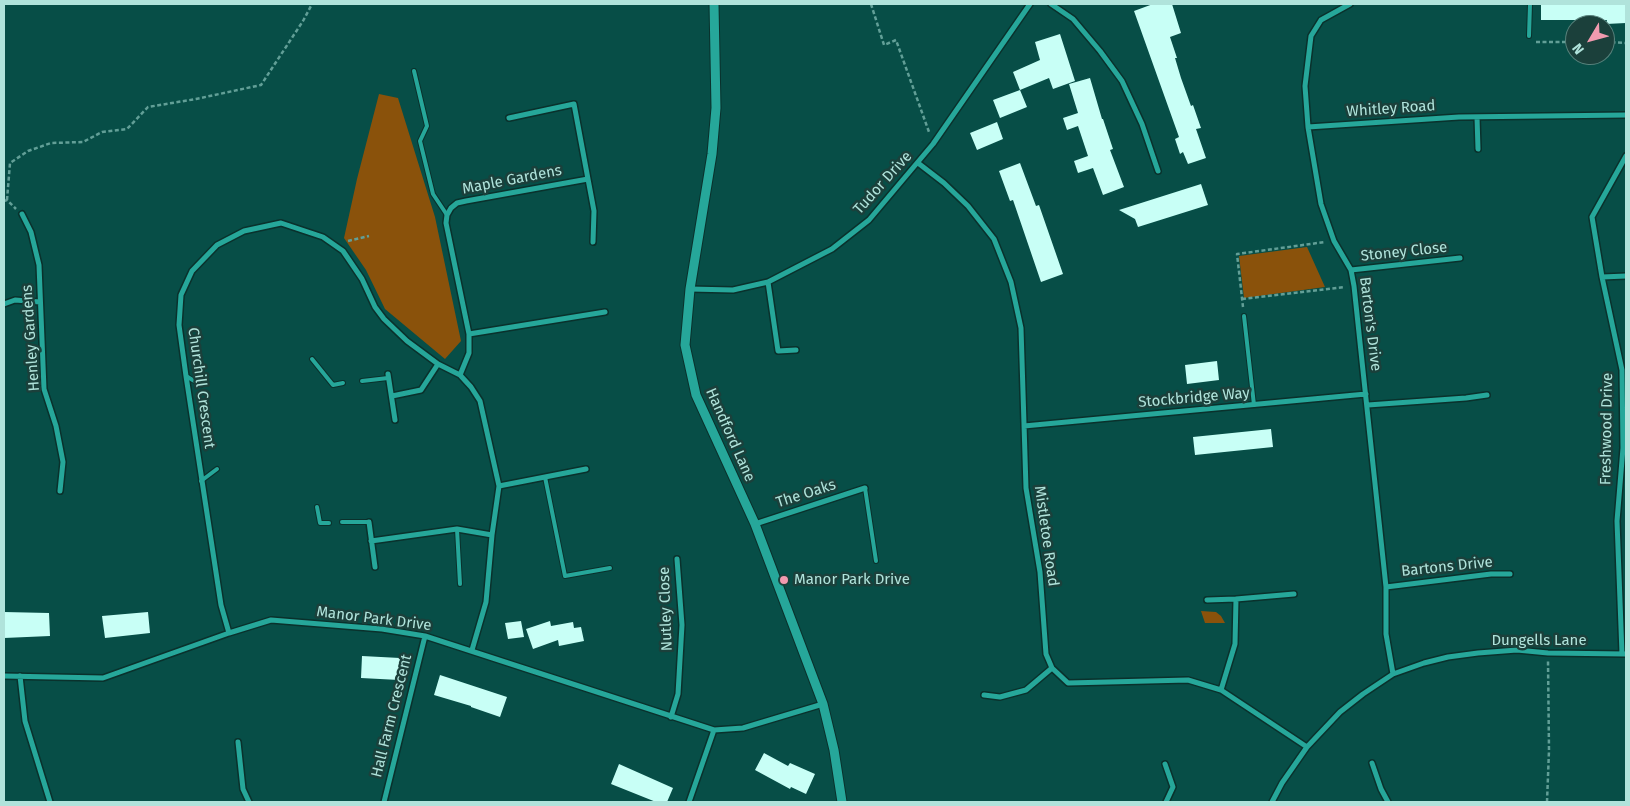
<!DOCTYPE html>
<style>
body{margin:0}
#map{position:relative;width:1630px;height:806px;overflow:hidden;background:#074e47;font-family:"Fira Sans",sans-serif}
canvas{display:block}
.frame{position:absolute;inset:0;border:5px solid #b0e3db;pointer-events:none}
.north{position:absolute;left:1565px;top:15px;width:50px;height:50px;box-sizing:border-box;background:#1b403b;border:1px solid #57817b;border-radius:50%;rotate:233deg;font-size:14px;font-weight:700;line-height:20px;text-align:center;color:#b0e3db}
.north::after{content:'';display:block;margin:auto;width:18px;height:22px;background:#f29aaf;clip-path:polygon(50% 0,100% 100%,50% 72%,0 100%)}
</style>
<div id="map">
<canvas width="1630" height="806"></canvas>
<div class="frame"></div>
<div class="north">N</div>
</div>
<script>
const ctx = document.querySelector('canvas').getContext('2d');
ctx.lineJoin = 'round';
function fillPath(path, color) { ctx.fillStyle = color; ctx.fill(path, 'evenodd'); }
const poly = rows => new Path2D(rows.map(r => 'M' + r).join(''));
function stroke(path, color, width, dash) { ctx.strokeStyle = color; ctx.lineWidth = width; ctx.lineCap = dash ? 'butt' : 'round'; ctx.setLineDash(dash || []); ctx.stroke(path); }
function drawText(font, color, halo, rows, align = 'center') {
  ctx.font = font + ' "Fira Sans",sans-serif'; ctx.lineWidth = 5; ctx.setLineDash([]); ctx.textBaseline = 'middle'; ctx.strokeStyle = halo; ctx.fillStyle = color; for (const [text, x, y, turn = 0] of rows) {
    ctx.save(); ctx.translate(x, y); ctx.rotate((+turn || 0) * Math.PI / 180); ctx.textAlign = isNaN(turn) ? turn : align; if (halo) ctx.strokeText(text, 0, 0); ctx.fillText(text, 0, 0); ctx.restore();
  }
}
fillPath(poly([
 [379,94,398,98,435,217,461,341,445,359,385,309,366,270,344,238,357,179],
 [1307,247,1325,287,1244,298,1239,256],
 [1201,611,1216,612,1221,616,1225,623,1205,623]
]), '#8a520b');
fillPath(poly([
 [1153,4,1172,4,1181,33,1170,37,1177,58,1175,58,1181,78,1191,106,1193,105,1201,128,1196,129,1206,158,1188,164,1183,152,1180,154,1175,139,1179,137,1134,11],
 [1541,4,1626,4,1626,23,1606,24,1607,20,1541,20],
 [1060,34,1075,81,1053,89,1049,78,1020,90,1013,72,1040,60,1035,42],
 [1090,78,1102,119,1103,119,1113,149,1110,150,1124,187,1103,195,1093,168,1078,173,1074,161,1088,156,1078,126,1067,130,1063,118,1078,113,1069,84],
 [1020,90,1027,107,1000,118,993,100],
 [997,122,1003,139,977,150,970,133],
 [1020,163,1036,206,1039,205,1063,274,1041,282,1013,200,1010,201,999,171],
 [1201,184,1208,205,1138,227,1135,219,1119,210],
 [1217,361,1219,380,1187,384,1185,365],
 [1271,429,1273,447,1195,455,1193,437],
 [4,612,49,613,50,636,4,638],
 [148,612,150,633,105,638,102,616],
 [521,621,524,637,508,639,505,623],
 [550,621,551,626,573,622,574,628,581,627,584,641,559,646,558,640,533,649,526,629],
 [362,656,400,658,399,680,361,678],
 [440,675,507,697,500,717,471,707,471,706,434,695],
 [764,753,788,766,790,763,815,774,806,794,791,787,790,789,755,770],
 [619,764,673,788,667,802,656,802,611,784]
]), '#c8fff6');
const service = poly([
 [1529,36,1530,4],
 [414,71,427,126,420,141,433,194,447,215],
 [1244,316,1254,405],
 [312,359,333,385,343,383],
 [186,376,201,385],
 [362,381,388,378],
 [545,477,565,576,610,568],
 [201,481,217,469],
 [865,488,876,561],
 [317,507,320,523,329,523],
 [342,522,369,522],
 [457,529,460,584]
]);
const minor = poly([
 [1051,4,1073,19,1100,51,1122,81,1142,124,1158,171],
 [1350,4,1321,20,1311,36,1305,86,1308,127,1321,204,1334,241,1351,270,1354,286,1386,587,1386,634,1393,674],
 [1477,117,1478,149],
 [1308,127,1459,117,1626,115],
 [918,163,944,183,968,206,994,239,1011,282,1021,328,1026,488,1040,572,1046,654,1052,668,1068,683,1188,680,1221,690,1307,747],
 [588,179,594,211,593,242],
 [22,214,31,232,39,265,44,389,56,426,63,462,60,491],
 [1351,270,1460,258],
 [1602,277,1626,276],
 [768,282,778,351,796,350],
 [690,289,733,290,768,282,832,249,869,220,933,144,1030,4],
 [4,304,15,300,40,302],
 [469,334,605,312],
 [388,374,395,420],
 [460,375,469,353,469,334,446,223,447,215,451,208,457,203,466,201,588,179,574,104,509,118],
 [392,396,421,390,438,364],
 [1368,405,1466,398,1487,395],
 [1024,426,1366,394],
 [499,486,586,469],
 [369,522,375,567],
 [755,524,865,488],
 [371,541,457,529,492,535],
 [1386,587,1491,574,1510,574],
 [1207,600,1236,599],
 [229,633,221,605,186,376,179,325,181,295,192,271,217,245,244,231,281,223,323,237,343,251,362,279,375,307,384,319,407,341,438,364,460,375,471,387,480,401,499,486,492,535,486,602,472,650],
 [1622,654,1617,521,1623,448,1622,370,1602,277,1592,217,1626,156],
 [4,676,103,678,229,633,271,620,382,629,425,636,714,730,743,728,823,704],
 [20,676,25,721,50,802],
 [1221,690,1235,644,1236,599,1294,594],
 [984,695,1000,697,1026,690,1052,668],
 [671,717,678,694,682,625,677,559],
 [238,742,243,789,249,802],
 [1372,763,1381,789,1388,802],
 [1165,764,1173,787,1166,802],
 [384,802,425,636],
 [689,802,714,730],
 [1272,802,1282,783,1307,747,1340,712,1363,694,1393,674,1424,663,1448,657,1478,653,1517,650,1548,653,1626,654]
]);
const tertiary = poly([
 [714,4,716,108,712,154,690,289,685,345,696,395,755,524,823,704,834,750,842,802]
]);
stroke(service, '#0a312c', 6);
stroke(minor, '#0a312c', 8);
stroke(tertiary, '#0a312c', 11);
stroke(poly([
 [871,4,884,45,896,40,929,132],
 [1536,42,1575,42],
 [1605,42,1626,43],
 [7,200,10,163,28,151,51,143,83,142,102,132,127,129,148,107,196,99,261,85,303,21,312,4],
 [4,201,7,200,16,209],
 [348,241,369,236],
 [1242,299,1345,287],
 [1243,307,1237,254,1325,242],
 [1547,802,1549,750,1548,661]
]), '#629f97', 2.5, [4, 2.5]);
stroke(service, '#26a79a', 4);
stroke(minor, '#26a79a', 5);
stroke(tertiary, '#26a79a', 9);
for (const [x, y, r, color] of [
 [784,580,5,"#f29aaf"]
]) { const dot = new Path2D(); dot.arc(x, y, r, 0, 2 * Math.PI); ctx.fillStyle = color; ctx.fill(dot); stroke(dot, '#1b403b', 2); }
drawText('15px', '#b0e3db', '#1b403b', [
 ["Whitley Road",1391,109,-4],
 ["Maple Gardens",512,180,-11],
 ["Tudor Drive",883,183,-48],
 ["Stoney Close",1404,252,-6],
 ["Barton's Drive",1370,324,83],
 ["Henley Gardens",31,338,-94],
 ["Churchill Crescent",201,388,82],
 ["Stockbridge Way",1194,398,-5],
 ["Freshwood Drive",1607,429,-89],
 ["Handford Lane",730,435,66],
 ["The Oaks",806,494,-18],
 ["Mistletoe Road",1046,536,82],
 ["Bartons Drive",1447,567,-6],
 ["Nutley Close",666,609,-92],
 ["Manor Park Drive",374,619,7],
 ["Dungells Lane",1539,641],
 ["Hall Farm Crescent",392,716,-76]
]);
drawText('15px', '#b0e3db', '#1b403b', [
 ["Manor Park Drive",794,580]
], 'left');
</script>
